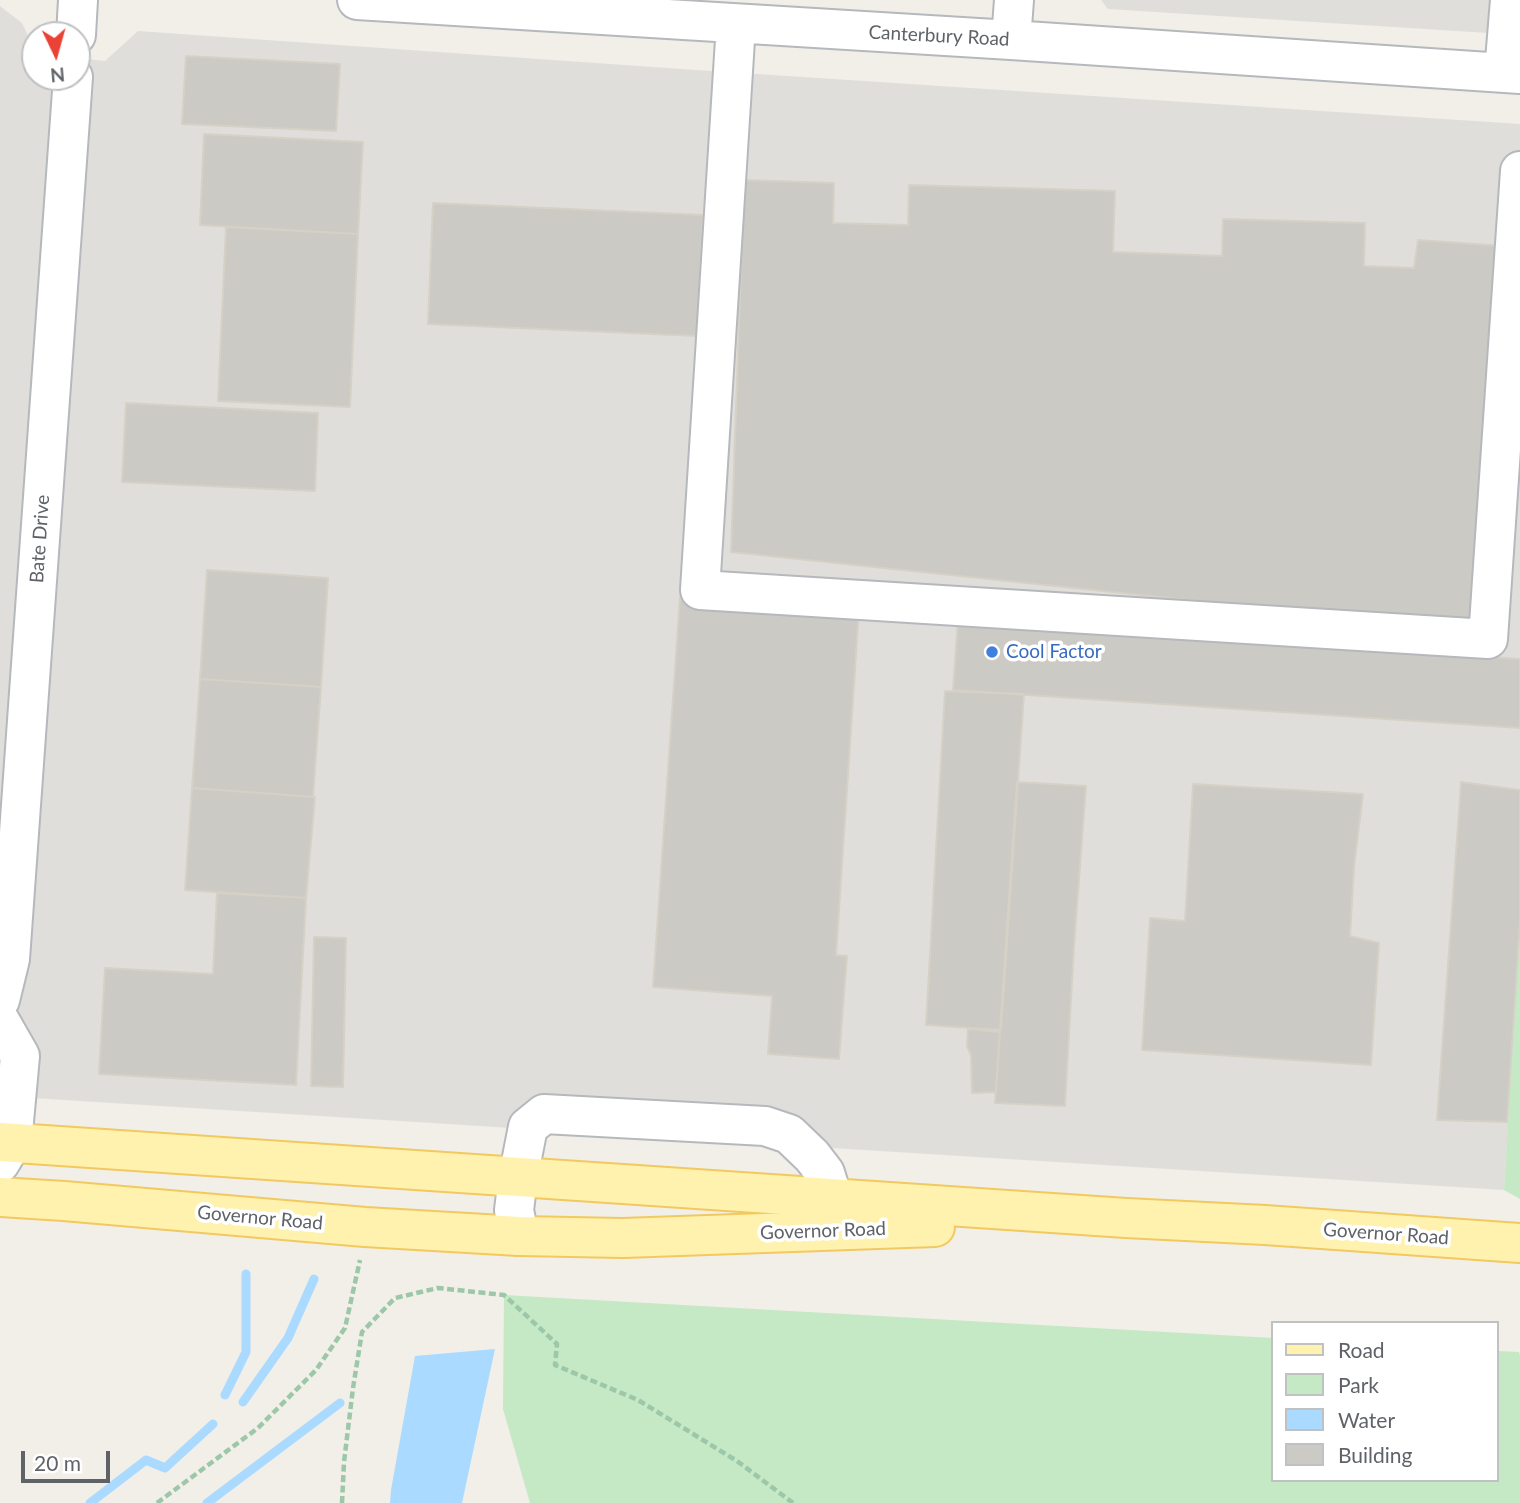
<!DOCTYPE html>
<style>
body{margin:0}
#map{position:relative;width:1520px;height:1503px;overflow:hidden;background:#f1efe8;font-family:Lato,sans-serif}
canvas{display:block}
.legend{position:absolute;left:1271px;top:1321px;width:228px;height:161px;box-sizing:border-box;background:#fff;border:2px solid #bfc1c3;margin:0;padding:9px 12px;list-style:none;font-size:21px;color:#5f6368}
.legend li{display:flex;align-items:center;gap:14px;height:35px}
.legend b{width:35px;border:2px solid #bfc1c3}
.north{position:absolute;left:21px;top:21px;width:70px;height:70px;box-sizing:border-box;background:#fff;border:2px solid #bfc1c3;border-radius:50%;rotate:175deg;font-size:19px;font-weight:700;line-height:28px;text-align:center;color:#5f6368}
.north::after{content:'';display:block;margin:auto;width:24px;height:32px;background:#ea4335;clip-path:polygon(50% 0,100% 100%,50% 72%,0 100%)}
.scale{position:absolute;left:21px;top:1451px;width:89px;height:32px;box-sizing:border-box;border:4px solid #5f6368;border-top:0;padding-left:9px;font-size:21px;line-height:24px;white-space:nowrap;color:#5f6368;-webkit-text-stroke:5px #fff;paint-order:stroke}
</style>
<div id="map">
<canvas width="1520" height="1503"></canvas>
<ul class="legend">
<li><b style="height:9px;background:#fff2af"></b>Road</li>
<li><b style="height:19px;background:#c5e8c5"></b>Park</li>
<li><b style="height:19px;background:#aadaff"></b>Water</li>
<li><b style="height:19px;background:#cccac5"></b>Building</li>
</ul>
<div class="north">N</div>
<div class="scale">20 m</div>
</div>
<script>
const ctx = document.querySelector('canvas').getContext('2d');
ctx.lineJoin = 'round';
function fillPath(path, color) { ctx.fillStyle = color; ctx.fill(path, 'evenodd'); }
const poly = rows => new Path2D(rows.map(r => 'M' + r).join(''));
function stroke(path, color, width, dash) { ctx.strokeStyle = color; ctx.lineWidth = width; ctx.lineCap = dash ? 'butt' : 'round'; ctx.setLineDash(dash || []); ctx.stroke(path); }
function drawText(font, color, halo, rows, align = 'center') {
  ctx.font = font + ' Lato,sans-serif'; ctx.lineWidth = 7; ctx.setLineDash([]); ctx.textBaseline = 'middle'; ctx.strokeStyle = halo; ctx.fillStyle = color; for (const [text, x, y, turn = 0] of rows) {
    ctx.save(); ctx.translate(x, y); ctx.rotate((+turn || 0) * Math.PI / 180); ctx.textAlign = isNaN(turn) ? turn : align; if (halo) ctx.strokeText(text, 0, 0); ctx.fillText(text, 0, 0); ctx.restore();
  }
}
fillPath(poly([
 [1101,0,1520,0,1520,35,1108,9],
 [0,6,22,23,35,50,35,77,77,77,77,58,105,61,138,31,696,70,1520,124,1520,940,1504,1190,0,1096]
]), '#e0deda');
fillPath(poly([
 [1520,921,1520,1199,1504,1190],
 [504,1295,1273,1338,1273,1480,1497,1480,1497,1351,1519,1352,1520,1356,1520,1503,530,1503,503,1409]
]), '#c5e8c5');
fillPath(poly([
 [495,1349,462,1503,390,1503,391,1490,415,1356]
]), '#aadaff');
stroke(poly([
 [225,1395,246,1352,246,1274],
 [243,1402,288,1338,314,1279],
 [90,1503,146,1460,165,1468,213,1424],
 [207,1503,340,1403]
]), '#aadaff', 9);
const building = poly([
 [186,56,340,64,336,131,182,124,186,56],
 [204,134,363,142,358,234,200,225,204,134],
 [744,180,834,183,833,223,908,225,909,185,1115,191,1113,252,1222,256,1223,219,1365,223,1364,266,1414,268,1418,240,1504,246,1474,630,731,552,744,180],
 [433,203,703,215,697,336,428,324,433,203],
 [226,227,358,234,350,407,218,401,226,227],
 [126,403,318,413,315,491,122,482,126,403],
 [207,570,328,578,321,687,200,679,207,570],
 [680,597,859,609,836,955,847,956,839,1059,768,1054,772,996,653,987,680,597],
 [958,620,1520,659,1520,728,953,690,958,620],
 [200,679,321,687,313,797,192,788,200,679],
 [945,691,1024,694,1001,1030,926,1025,945,691],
 [1017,782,1086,786,1074,946,1065,1106,995,1103,1017,782],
 [1461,782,1520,790,1520,921,1507,1122,1437,1120,1461,782],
 [1193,784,1363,794,1354,867,1350,936,1379,943,1371,1065,1142,1050,1150,918,1185,921,1193,784],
 [192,788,315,797,306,898,185,890,192,788],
 [217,893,306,898,296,1085,99,1074,105,968,213,974,217,893],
 [314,937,346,938,343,1087,311,1086,314,937],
 [968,1029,1000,1032,996,1092,972,1093,971,1055,967,1046,968,1029]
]);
fillPath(building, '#cccac5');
stroke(building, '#d6d1c6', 2);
const minor = poly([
 [357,0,1011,40,1520,74],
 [736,24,700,590,1488,639,1520,171],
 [76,35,78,0],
 [1011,40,1014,0],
 [1504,73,1510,0],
 [0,1000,10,959,73,77],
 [0,1021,20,1056,12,1143,0,1163],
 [519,1236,514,1210,518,1178,528,1127,544,1114,765,1126,789,1134,812,1156,825,1173,833,1199]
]);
const major = poly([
 [0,1142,1126,1218,1265,1225,1520,1243],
 [0,1197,64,1201,365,1227,519,1236,623,1238,935,1227]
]);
stroke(minor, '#b5b8bc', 42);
stroke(major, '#f2c960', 42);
stroke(poly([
 [157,1503,258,1428,316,1370,345,1328,360,1260],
 [342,1503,344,1462,353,1388,362,1332,395,1298,438,1288,504,1295,557,1344,555,1365,638,1400,737,1461,793,1503]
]), '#9cc7a9', 4.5, [7, 3.5]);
stroke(minor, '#fff', 38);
stroke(major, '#fff2af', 38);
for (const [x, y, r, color] of [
 [992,652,7,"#3f7fe0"]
]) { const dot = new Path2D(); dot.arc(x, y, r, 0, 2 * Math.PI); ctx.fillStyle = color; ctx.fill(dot); stroke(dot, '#fff', 2.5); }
drawText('19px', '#5f6368', '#fff', [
 ["Canterbury Road",939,36,3],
 ["Bate Drive",40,539,-86],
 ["Governor Road",260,1218,5],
 ["Governor Road",823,1231,-2],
 ["Governor Road",1386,1234,4]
]);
drawText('19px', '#366cbe', '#fff', [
 ["Cool Factor",1006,652]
], 'left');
</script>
